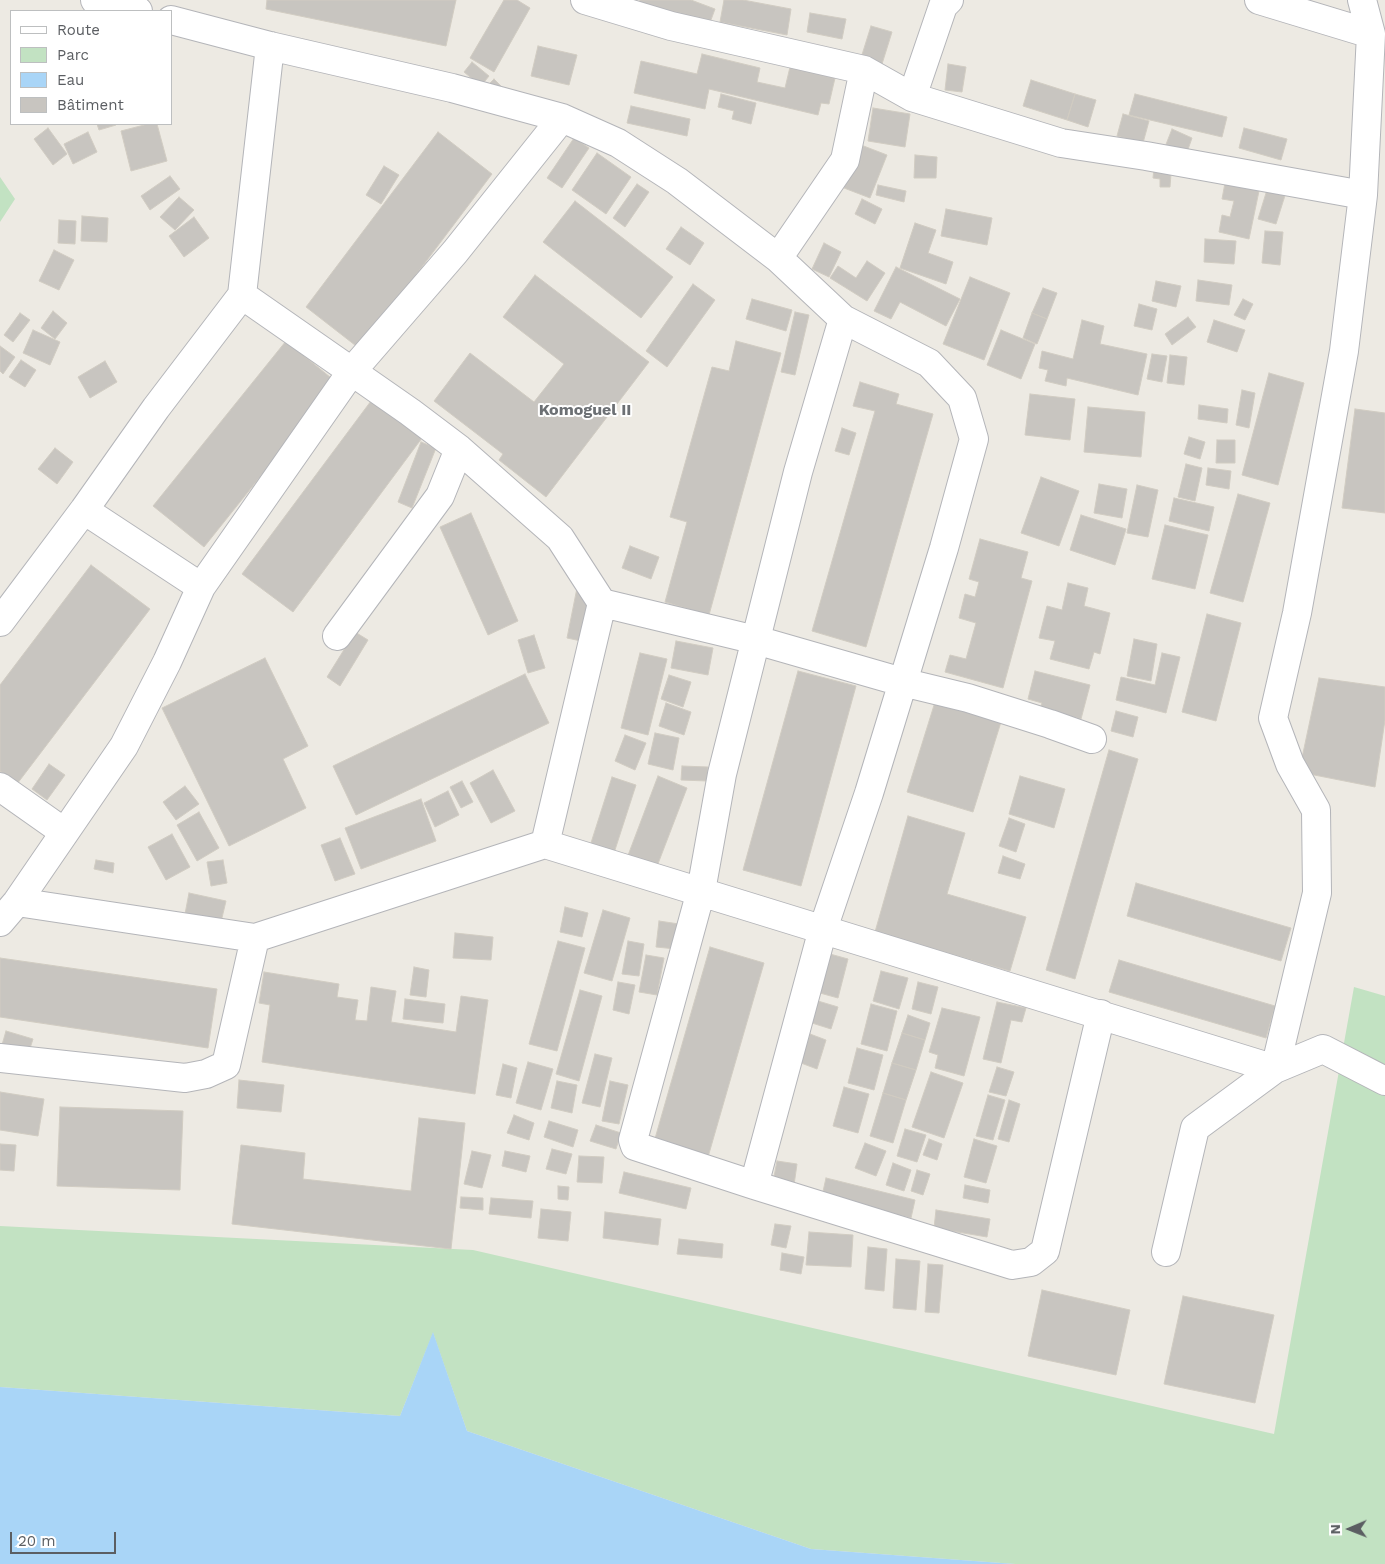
<!DOCTYPE html>
<meta charset="utf-8">
<style>
body{margin:0}
#map{position:relative;width:1385px;height:1564px;overflow:hidden;background:#edeae3;font-family:"Work Sans",sans-serif}
canvas{display:block}
.legend{position:absolute;left:10px;top:10px;width:162px;height:115px;box-sizing:border-box;background:#fff;border:1px solid #bdbfc0;margin:0;padding:6px 9px;list-style:none;font-size:15px;color:#5b5e62}
.legend li{display:flex;align-items:center;gap:10px;height:25px}
.legend b{width:25px;border:1px solid #bdbfc0}
.north{position:absolute;left:1325px;top:1504px;width:50px;height:50px;-webkit-text-stroke:4px #fff;paint-order:stroke;rotate:269deg;font-size:14px;font-weight:700;line-height:20px;text-align:center;color:#5b5e62}
.north::after{content:'';display:block;margin:auto;width:18px;height:22px;background:#5b5e62;clip-path:polygon(50% 0,100% 100%,50% 72%,0 100%)}
.scale{position:absolute;left:10px;top:1532px;width:106px;height:22px;box-sizing:border-box;border:2px solid #5b5e62;border-top:0;padding-left:6px;font-size:15px;line-height:18px;white-space:nowrap;color:#5b5e62;-webkit-text-stroke:4px #fff;paint-order:stroke}
</style>
<div id="map">
<canvas width="1385" height="1564"></canvas>
<ul class="legend">
<li><b style="height:6px;background:#fff"></b>Route</li>
<li><b style="height:14px;background:#c2e2c2"></b>Parc</li>
<li><b style="height:14px;background:#a9d5f7"></b>Eau</li>
<li><b style="height:14px;background:#c8c5c0"></b>Bâtiment</li>
</ul>
<div class="north">N</div>
<div class="scale">20 m</div>
</div>
<script>
const ctx = document.querySelector('canvas').getContext('2d');
ctx.lineJoin = 'round';
function fillPath(path, color) { ctx.fillStyle = color; ctx.fill(path, 'evenodd'); }
const poly = rows => new Path2D(rows.map(r => 'M' + r).join(''));
function stroke(path, color, width, dash) { ctx.strokeStyle = color; ctx.lineWidth = width; ctx.lineCap = dash ? 'butt' : 'round'; ctx.setLineDash(dash || []); ctx.stroke(path); }
function drawText(font, color, halo, rows, align = 'center') {
  ctx.font = font + ' "Work Sans",sans-serif'; ctx.lineWidth = 4; ctx.setLineDash([]); ctx.textBaseline = 'middle'; ctx.strokeStyle = halo; ctx.fillStyle = color; for (const [text, x, y, turn = 0] of rows) {
    ctx.save(); ctx.translate(x, y); ctx.rotate((+turn || 0) * Math.PI / 180); ctx.textAlign = isNaN(turn) ? turn : align; if (halo) ctx.strokeText(text, 0, 0); ctx.fillText(text, 0, 0); ctx.restore();
  }
}
fillPath(poly([
 [0,177,15,199,0,222],
 [1354,987,1385,996,1385,1564,1015,1564,811,1549,467,1431,433,1333,400,1416,0,1387,0,1226,473,1250,1274,1434]
]), '#c2e2c2');
fillPath(poly([
 [433,1332,467,1431,811,1549,1015,1564,0,1564,0,1387,400,1416]
]), '#a9d5f7');
const building = poly([
 [267,0,456,0,446,46,266,9,267,0],
 [504,0,517,0,530,8,494,72,470,58,504,0],
 [640,0,691,0,715,9,708,28,639,3,640,0],
 [724,0,743,0,791,9,787,35,720,22,724,0],
 [810,13,846,19,842,39,807,32,810,13],
 [871,26,892,32,882,64,861,58,871,26],
 [538,46,577,55,569,85,531,76,538,46],
 [702,54,760,68,757,82,785,88,790,67,835,78,829,104,821,103,818,115,709,89,705,109,634,93,641,61,697,74,702,54],
 [472,62,489,76,481,86,464,72,472,62],
 [948,64,966,67,962,92,945,90,948,64],
 [494,79,501,86,494,94,486,87,494,79],
 [1031,80,1075,94,1067,120,1023,106,1031,80],
 [721,94,756,103,751,124,732,119,734,111,718,107,721,94],
 [1075,94,1096,100,1088,127,1067,120,1075,94],
 [1135,94,1227,117,1222,137,1129,115,1135,94],
 [631,106,690,119,687,136,627,123,631,106],
 [873,108,910,114,905,147,868,141,873,108],
 [1123,114,1149,121,1143,143,1117,136,1123,114],
 [97,124,116,124,116,125,99,130,97,124],
 [148,124,157,124,167,161,131,171,121,131,148,124],
 [48,128,67,154,53,165,34,139,48,128],
 [1244,128,1287,139,1281,160,1239,148,1244,128],
 [1172,129,1192,138,1186,155,1165,147,1172,129],
 [88,132,97,152,73,164,64,144,88,132],
 [438,132,492,174,360,349,306,307,438,132],
 [574,138,589,148,562,188,547,178,574,138],
 [861,145,887,155,870,198,844,188,861,145],
 [597,153,631,177,606,214,572,190,597,153],
 [915,155,937,157,936,178,914,178,915,155],
 [384,166,399,175,381,204,366,195,384,166],
 [1154,168,1162,168,1162,173,1171,174,1170,187,1160,187,1160,179,1153,178,1154,168],
 [170,176,180,189,150,210,141,196,170,176],
 [1270,180,1288,186,1276,224,1258,219,1270,180],
 [1225,183,1259,191,1249,239,1219,232,1222,215,1230,217,1234,201,1222,199,1225,183],
 [637,184,649,192,625,227,613,218,637,184],
 [878,185,906,191,904,202,876,195,878,185],
 [179,197,194,210,175,230,160,217,179,197],
 [862,199,882,209,875,224,855,214,862,199],
 [575,201,673,277,641,318,543,242,575,201],
 [946,209,992,218,987,245,941,236,946,209],
 [82,216,108,218,107,242,81,241,82,216],
 [194,217,209,238,184,257,169,236,194,217],
 [59,220,76,221,75,244,58,243,59,220],
 [915,223,936,230,928,253,953,262,946,284,900,268,915,223],
 [681,227,704,243,690,265,666,249,681,227],
 [1265,231,1283,232,1280,265,1262,263,1265,231],
 [1205,239,1236,241,1234,264,1204,262,1205,239],
 [824,243,841,252,829,277,812,269,824,243],
 [54,250,74,260,59,290,39,281,54,250],
 [867,261,885,273,867,301,830,278,838,266,856,278,867,261],
 [896,267,960,299,946,326,900,302,891,319,874,311,896,267],
 [535,275,649,362,546,497,499,460,503,454,434,401,470,353,534,402,564,364,503,317,535,275],
 [970,277,1010,293,984,360,943,344,970,277],
 [1198,280,1232,285,1229,305,1196,301,1198,280],
 [1156,281,1181,286,1176,307,1152,301,1156,281],
 [693,284,715,300,667,367,646,351,693,284],
 [1043,288,1057,293,1047,319,1032,313,1043,288],
 [752,299,792,310,786,331,746,319,752,299],
 [1243,299,1253,304,1245,320,1234,315,1243,299],
 [1139,304,1157,309,1152,330,1134,326,1139,304],
 [53,311,67,323,55,339,41,328,53,311],
 [795,312,809,315,795,375,781,372,795,312],
 [20,313,30,320,13,342,4,335,20,313],
 [1032,313,1047,319,1037,344,1023,338,1032,313],
 [1188,317,1196,327,1172,345,1165,334,1188,317],
 [1082,320,1104,326,1100,344,1147,354,1138,395,1067,378,1066,386,1045,381,1048,370,1039,368,1042,351,1073,359,1082,320],
 [1214,320,1245,330,1237,352,1207,342,1214,320],
 [33,330,60,342,50,365,23,353,33,330],
 [1001,330,1035,344,1021,379,987,365,1001,330],
 [286,341,336,382,204,547,153,506,286,341],
 [736,341,781,353,709,615,665,602,687,522,670,517,712,367,729,371,736,341],
 [0,346,15,357,3,374,0,371,0,346],
 [1152,354,1167,356,1162,382,1147,379,1152,354],
 [1170,355,1187,357,1184,385,1167,383,1170,355],
 [21,360,36,370,25,387,9,377,21,360],
 [105,361,117,382,90,398,78,377,105,361],
 [1269,373,1304,383,1278,485,1242,475,1269,373],
 [860,382,899,394,896,404,933,414,866,647,812,631,875,411,853,406,860,382],
 [1242,390,1255,393,1249,428,1236,425,1242,390],
 [1030,394,1075,399,1070,440,1025,435,1030,394],
 [371,401,422,438,293,612,242,574,371,401],
 [1199,405,1228,409,1227,423,1198,419,1199,405],
 [1088,407,1145,412,1141,457,1084,452,1088,407],
 [1355,409,1385,413,1385,513,1342,508,1355,409],
 [842,428,856,433,849,455,835,451,842,428],
 [1189,437,1205,442,1200,459,1184,454,1189,437],
 [1217,440,1235,440,1235,463,1216,463,1217,440],
 [421,442,436,448,412,508,398,502,421,442],
 [55,448,73,462,57,484,38,469,55,448],
 [1186,464,1202,468,1195,501,1178,497,1186,464],
 [1208,468,1231,471,1229,489,1206,485,1208,468],
 [1041,477,1079,491,1059,546,1021,533,1041,477],
 [1099,484,1127,489,1122,518,1094,513,1099,484],
 [1137,485,1158,490,1148,537,1127,533,1137,485],
 [1238,494,1270,503,1243,602,1210,593,1238,494],
 [1174,498,1214,507,1209,531,1169,521,1174,498],
 [471,513,518,621,488,635,440,527,471,513],
 [1081,515,1126,529,1115,565,1070,550,1081,515],
 [1165,525,1208,535,1195,589,1152,579,1165,525],
 [980,539,1028,552,1021,578,1032,581,1003,688,945,672,950,655,966,659,976,623,959,618,965,594,975,597,979,582,969,579,980,539],
 [630,546,659,557,651,579,622,568,630,546],
 [91,565,150,609,17,784,0,771,0,685,91,565],
 [1068,583,1088,588,1084,606,1110,613,1100,654,1094,652,1089,669,1050,659,1055,641,1039,638,1047,606,1062,610,1068,583],
 [577,588,592,591,581,641,567,638,577,588],
 [1207,614,1241,623,1216,721,1182,712,1207,614],
 [355,632,368,640,340,686,327,677,355,632],
 [534,635,545,668,528,673,518,640,534,635],
 [1134,639,1157,644,1151,681,1127,676,1134,639],
 [676,641,713,648,708,675,671,668,676,641],
 [640,653,667,659,648,735,621,728,640,653],
 [1162,653,1180,657,1166,713,1116,700,1121,677,1155,685,1162,653],
 [265,658,308,746,283,759,306,808,229,846,162,708,265,658],
 [798,671,856,686,801,886,743,870,798,671],
 [1035,671,1090,685,1081,719,1040,708,1042,703,1028,699,1035,671],
 [525,674,549,723,356,815,333,766,525,674],
 [669,675,691,682,683,707,661,699,669,675],
 [1319,678,1385,687,1385,720,1375,787,1299,772,1319,678],
 [935,702,1001,722,973,812,907,792,935,702],
 [666,703,691,712,684,735,659,726,666,703],
 [1116,711,1138,717,1133,737,1111,731,1116,711],
 [655,733,679,738,673,770,648,764,655,733],
 [625,735,646,743,635,770,615,761,625,735],
 [1109,750,1138,759,1075,979,1046,970,1109,750],
 [49,764,65,775,47,800,32,789,49,764],
 [682,766,708,767,707,781,681,780,682,766],
 [493,770,515,811,491,823,470,783,493,770],
 [658,776,687,788,656,869,627,858,658,776],
 [1020,776,1065,789,1054,828,1009,814,1020,776],
 [612,777,636,785,614,853,590,846,612,777],
 [462,781,473,802,461,808,450,787,462,781],
 [185,786,199,804,176,820,163,802,185,786],
 [448,791,459,815,435,827,424,803,448,791],
 [421,799,436,841,361,869,345,828,421,799],
 [199,812,219,848,197,861,177,825,199,812],
 [908,816,965,833,947,894,1026,917,1010,971,875,932,908,816],
 [1009,818,1025,824,1016,852,999,846,1009,818],
 [172,834,190,867,166,880,148,847,172,834],
 [340,838,355,874,335,881,321,845,340,838],
 [1003,856,1025,864,1020,879,998,873,1003,856],
 [96,860,114,863,113,873,94,869,96,860],
 [223,860,227,883,211,886,207,862,223,860],
 [1136,883,1291,928,1281,961,1127,916,1136,883],
 [189,893,226,901,221,922,185,914,189,893],
 [565,907,588,913,582,937,560,932,565,907],
 [603,910,630,918,612,981,584,973,603,910],
 [659,921,679,924,676,949,656,947,659,921],
 [455,933,493,937,491,960,453,958,455,933],
 [558,941,585,948,557,1051,529,1044,558,941],
 [628,941,644,944,639,976,622,974,628,941],
 [710,947,764,963,706,1164,652,1149,710,947],
 [830,954,848,959,838,998,820,993,830,954],
 [646,955,664,958,657,995,639,992,646,955],
 [0,958,217,989,208,1048,0,1017,0,958],
 [1119,960,1275,1006,1266,1038,1109,992,1119,960],
 [414,967,429,970,426,997,410,995,414,967],
 [881,971,908,978,899,1009,873,1001,881,971],
 [264,972,339,984,337,997,358,1000,355,1020,367,1021,371,987,396,991,391,1022,456,1032,461,996,488,1000,475,1094,262,1062,270,1005,259,1003,264,972],
 [618,982,635,985,629,1014,613,1010,618,982],
 [918,982,938,987,931,1014,912,1009,918,982],
 [580,990,602,996,579,1081,556,1074,580,990],
 [405,999,445,1004,443,1023,403,1019,405,999],
 [818,1001,838,1007,831,1029,812,1023,818,1001],
 [997,1002,1026,1008,1022,1022,1011,1020,1001,1063,983,1059,997,1002],
 [871,1004,897,1011,887,1051,861,1044,871,1004],
 [942,1008,980,1017,964,1076,935,1068,938,1055,929,1052,942,1008],
 [908,1015,930,1023,925,1040,902,1033,908,1015],
 [6,1031,33,1039,26,1061,0,1052,6,1031],
 [902,1033,925,1040,916,1070,892,1063,902,1033],
 [810,1034,826,1040,817,1069,801,1063,810,1034],
 [857,1048,883,1055,874,1090,848,1083,857,1048],
 [595,1054,612,1058,600,1107,582,1103,595,1054],
 [528,1062,553,1069,541,1110,516,1103,528,1062],
 [892,1063,916,1070,906,1100,883,1093,892,1063],
 [503,1064,517,1068,511,1098,496,1095,503,1064],
 [997,1067,1014,1072,1006,1096,989,1092,997,1067],
 [931,1072,963,1083,944,1138,912,1127,931,1072],
 [239,1080,284,1085,281,1112,237,1108,239,1080],
 [557,1081,577,1085,572,1113,551,1108,557,1081],
 [610,1081,628,1085,619,1124,602,1121,610,1081],
 [844,1087,869,1094,858,1133,833,1126,844,1087],
 [0,1092,44,1099,38,1136,0,1130,0,1092],
 [883,1093,906,1100,893,1143,870,1136,883,1093],
 [988,1095,1005,1100,993,1140,976,1136,988,1095],
 [1009,1100,1020,1104,1009,1142,998,1139,1009,1100],
 [60,1107,183,1111,180,1190,57,1186,60,1107],
 [514,1115,534,1123,529,1140,507,1133,514,1115],
 [419,1118,465,1123,451,1249,232,1224,241,1145,305,1153,303,1179,411,1191,419,1118],
 [549,1121,578,1130,573,1147,544,1137,549,1121],
 [596,1125,621,1133,616,1149,590,1141,596,1125],
 [905,1129,926,1135,917,1162,897,1156,905,1129],
 [929,1139,942,1144,937,1160,923,1155,929,1139],
 [974,1139,997,1146,986,1183,964,1177,974,1139],
 [865,1143,886,1151,876,1176,855,1168,865,1143],
 [0,1144,16,1145,14,1171,0,1170,0,1144],
 [552,1149,572,1154,566,1174,546,1169,552,1149],
 [472,1151,491,1155,482,1188,464,1184,472,1151],
 [505,1151,530,1156,526,1172,502,1166,505,1151],
 [579,1156,604,1157,602,1183,577,1182,579,1156],
 [777,1161,797,1164,794,1185,773,1182,777,1161],
 [893,1163,911,1170,904,1191,886,1185,893,1163],
 [917,1170,930,1174,923,1195,911,1191,917,1170],
 [624,1172,691,1188,686,1209,619,1193,624,1172],
 [826,1178,915,1200,911,1218,822,1196,826,1178],
 [965,1185,990,1190,988,1203,963,1198,965,1185],
 [558,1186,569,1187,568,1200,558,1199,558,1186],
 [461,1197,483,1198,483,1210,460,1208,461,1197],
 [491,1198,533,1201,531,1218,489,1214,491,1198],
 [541,1209,571,1212,568,1241,538,1238,541,1209],
 [936,1210,990,1219,987,1237,934,1228,936,1210],
 [605,1212,661,1219,658,1245,603,1238,605,1212],
 [775,1224,791,1226,786,1248,771,1245,775,1224],
 [809,1232,853,1235,851,1267,806,1265,809,1232],
 [679,1239,723,1244,722,1258,677,1254,679,1239],
 [868,1247,887,1249,884,1291,865,1289,868,1247],
 [782,1253,804,1257,801,1274,780,1270,782,1253],
 [896,1259,920,1261,916,1310,893,1308,896,1259],
 [928,1264,943,1265,939,1313,925,1312,928,1264],
 [1042,1290,1130,1310,1116,1375,1028,1356,1042,1290],
 [1183,1296,1274,1315,1255,1403,1164,1384,1183,1296]
]);
fillPath(building, '#c8c5c0');
stroke(building, '#d1ccc2', 1);
const minor = poly([
 [95,0,138,11],
 [585,0,671,26,864,70,845,160,778,258],
 [1362,0,1371,34],
 [171,20,270,46,452,88,562,118,618,143,677,181,778,258,843,319,929,363,962,398,974,439,944,548,869,793,823,929,754,1185],
 [864,70,912,97,1061,143,1146,156,1363,195],
 [912,97,943,6,949,0],
 [242,295,410,412,459,449,560,538,602,603,756,640,902,682,968,698,1050,724,1092,739],
 [843,319,798,472,722,774,701,891,633,1140,635,1146,754,1185,1012,1265,1031,1262,1045,1251,1101,1014],
 [84,510,201,587],
 [0,622,84,510,156,408,242,295,270,46],
 [337,636,440,496,459,449],
 [0,787,64,832],
 [545,844,602,603],
 [17,902,255,938],
 [0,922,17,902,124,746,167,662,201,587,352,371,455,252,562,118],
 [0,1058,185,1078,206,1074,226,1065,255,938,545,844,1275,1069,1323,1049,1385,1081],
 [1166,1252,1195,1128,1275,1069,1317,893,1316,810,1290,764,1273,718,1297,613,1344,351,1363,195,1371,34,1259,0]
]);
stroke(minor, '#b4b5b9', 30);
stroke(minor, '#fff', 28);
drawText('bold 16px', '#6c7074', '#fff', [
 ["Komoguel II",585,410]
]);
</script>
